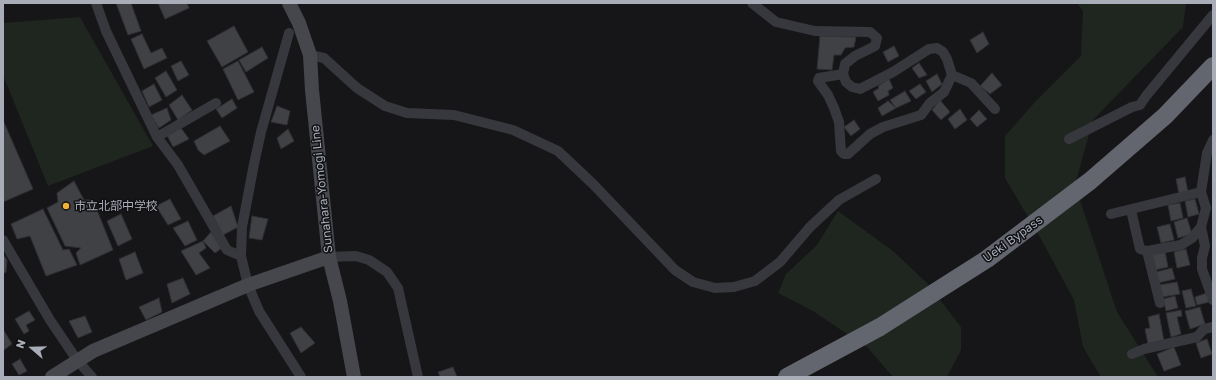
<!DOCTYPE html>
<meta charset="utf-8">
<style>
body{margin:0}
#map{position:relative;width:1216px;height:380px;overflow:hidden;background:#161618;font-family:"Golos Text",sans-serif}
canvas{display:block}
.frame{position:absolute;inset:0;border:4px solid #a8adb8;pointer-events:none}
.north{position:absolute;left:12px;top:328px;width:40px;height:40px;-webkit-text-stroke:3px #111113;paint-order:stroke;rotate:290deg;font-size:11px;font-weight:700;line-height:16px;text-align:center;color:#a8adb8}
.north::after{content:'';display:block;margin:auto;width:14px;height:18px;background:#a8adb8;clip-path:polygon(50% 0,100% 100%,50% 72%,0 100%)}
</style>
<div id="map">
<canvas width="1216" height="380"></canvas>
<div class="frame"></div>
<div class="north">N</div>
</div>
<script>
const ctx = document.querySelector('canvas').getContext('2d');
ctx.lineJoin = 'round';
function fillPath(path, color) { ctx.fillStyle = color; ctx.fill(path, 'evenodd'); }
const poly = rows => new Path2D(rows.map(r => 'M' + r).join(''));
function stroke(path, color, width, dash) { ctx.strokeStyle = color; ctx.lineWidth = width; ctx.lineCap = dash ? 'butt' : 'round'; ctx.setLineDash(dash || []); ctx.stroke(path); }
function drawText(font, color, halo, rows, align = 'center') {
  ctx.font = font + ' "Golos Text","Noto Sans JP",sans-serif'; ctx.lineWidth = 3; ctx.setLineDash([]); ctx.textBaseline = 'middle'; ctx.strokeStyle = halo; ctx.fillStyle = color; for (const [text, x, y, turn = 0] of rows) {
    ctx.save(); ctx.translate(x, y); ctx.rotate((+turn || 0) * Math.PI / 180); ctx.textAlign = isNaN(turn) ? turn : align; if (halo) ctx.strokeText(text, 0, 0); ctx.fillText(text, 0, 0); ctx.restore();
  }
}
fillPath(poly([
 [1077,3,1186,3,1183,27,1093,120,1075,185,1117,312,1158,377,1101,377,1083,347,1074,300,1041,239,1005,178,1005,136,1035,102,1081,56,1083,11],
 [80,17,153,146,48,186,3,75,3,23],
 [838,211,893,251,926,282,961,327,961,350,947,377,893,377,868,348,813,311,778,293,786,274,817,245]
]), '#1e261f');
const building = poly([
 [116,3,131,3,141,31,128,35,116,3],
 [158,3,187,3,189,8,165,19,158,3],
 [234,26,248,52,222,67,207,41,234,26],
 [983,32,989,44,977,53,970,40,983,32],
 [142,34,151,53,162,48,167,58,144,69,131,39,142,34],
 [820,36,856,37,854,47,845,48,841,55,834,55,832,70,817,69,820,36],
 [894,46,899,56,888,62,883,52,894,46],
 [262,47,268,58,246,72,239,60,262,47],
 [181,61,189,75,178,81,171,66,181,61],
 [238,61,254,92,238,100,223,69,238,61],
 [919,63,927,75,919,78,912,68,919,63],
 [166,71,177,90,166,97,155,78,166,71],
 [992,73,1002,85,990,94,980,86,992,73],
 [937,74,942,84,932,92,926,81,937,74],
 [889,79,893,88,888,91,889,95,878,101,873,92,879,88,878,86,889,79],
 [154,84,162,100,149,107,142,91,154,84],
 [920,84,926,92,916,99,909,91,920,84],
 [905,91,911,101,896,108,890,100,905,91],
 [182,95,192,110,178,120,169,105,182,95],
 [232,99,237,108,222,118,216,109,232,99],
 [940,100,950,112,941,120,932,110,940,100],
 [888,101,896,108,882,116,878,108,888,101],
 [277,106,290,111,287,125,271,122,277,106],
 [167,108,171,120,159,128,151,115,167,108],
 [960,109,967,120,955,129,948,119,960,109],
 [979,110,987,119,977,127,970,119,979,110],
 [3,120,33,189,3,202,3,120],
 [854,120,860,129,851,136,844,127,854,120],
 [220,126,230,141,204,155,198,150,194,141,220,126],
 [181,128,189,139,173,147,167,135,181,128],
 [288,129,294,141,281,149,277,138,288,129],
 [1185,177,1188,192,1179,194,1176,179,1185,177],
 [74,181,84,200,93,200,113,250,80,265,76,253,81,248,65,246,47,208,58,202,57,193,74,181],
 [170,199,181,219,168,225,156,206,170,199],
 [1195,199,1199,214,1188,217,1185,201,1195,199],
 [1180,203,1183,218,1171,221,1168,205,1180,203],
 [231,206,238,227,223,235,213,216,231,206],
 [43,209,63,250,69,249,77,265,46,276,30,236,17,239,11,224,43,209],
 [121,214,132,239,118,246,107,221,121,214],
 [252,216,268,219,262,240,249,238,252,216],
 [1187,218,1192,234,1178,238,1174,222,1187,218],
 [188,221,197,240,185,246,173,228,188,221],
 [1170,224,1174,240,1161,243,1157,227,1170,224],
 [211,232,222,248,215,253,203,241,211,232],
 [203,241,206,248,199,253,210,268,196,275,181,251,203,241],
 [1186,249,1190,265,1177,268,1174,252,1186,249],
 [1165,251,1168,267,1155,270,1152,254,1165,251],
 [135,252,143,273,126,280,119,259,135,252],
 [3,254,7,260,6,272,3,274,3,254],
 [1172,268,1175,279,1158,283,1156,272,1172,268],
 [183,278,190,294,172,303,167,284,183,278],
 [1177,282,1180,294,1162,297,1159,285,1177,282],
 [1191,289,1196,306,1186,308,1182,291,1191,289],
 [1207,293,1209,302,1197,305,1195,297,1207,293],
 [1175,296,1178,308,1166,311,1163,299,1175,296],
 [159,298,162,312,146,320,139,307,159,298],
 [1200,307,1205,324,1190,329,1185,311,1200,307],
 [1181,310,1182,316,1177,317,1181,334,1171,337,1166,313,1181,310],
 [29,311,35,320,26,325,29,331,24,334,15,319,29,311],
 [1159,314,1164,341,1148,344,1145,329,1150,328,1148,317,1159,314],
 [85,316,92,332,78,338,69,321,85,316],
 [301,327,315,343,301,353,290,333,301,327],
 [3,329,12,344,4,350,3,349,3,329],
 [1207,339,1212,354,1201,358,1196,343,1207,339],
 [1174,347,1181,365,1164,371,1157,354,1174,347],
 [20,359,27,371,19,375,12,364,20,359],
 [453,367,457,377,440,377,438,372,453,367]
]);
fillPath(building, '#404145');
stroke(building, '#303034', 1);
stroke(poly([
 [96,3,106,31,157,137,178,165,227,250,241,256,248,285,259,311,301,377],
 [752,3,776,22,815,31,870,32,877,38,875,46,855,56,845,64,843,74,846,82,852,87,860,89,893,72,929,49,937,48,943,52,947,59,952,75,971,83,995,109],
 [310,55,324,58,357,88,385,106,407,113,454,115,513,130,558,151,593,184,675,270,693,282,715,288,734,287,755,281,780,262,810,227,839,200,876,179],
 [843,74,819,78,818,81,828,95,834,108,839,122,841,151,844,154,848,154,870,134,883,127,921,115,930,103,944,92,952,75],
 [157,137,216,103],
 [1069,139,1132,107,1140,105,1146,96,1213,15],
 [1213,140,1207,153,1201,192,1206,208,1201,227,1205,246,1202,258,1202,269,1213,300],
 [1131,210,1140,249,1147,251,1181,245,1192,238,1201,227],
 [1111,214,1201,192],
 [3,240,50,320,77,360,92,377],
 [1147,251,1160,303],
 [241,256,242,227,254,164,261,132,289,33],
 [329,257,356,256,369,260,387,272,398,288,418,377],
 [1132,354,1144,349,1197,337,1204,329,1213,327]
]), '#37383d', 10);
stroke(poly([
 [289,3,299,23,310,55,312,90,329,257,340,301,354,377],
 [52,377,93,351,248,285,329,257]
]), '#45474d', 14);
stroke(poly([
 [787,377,880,327,987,259,1090,181,1165,116,1213,66]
]), '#63666e', 18);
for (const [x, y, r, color] of [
 [66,206,4,"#f2b134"]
]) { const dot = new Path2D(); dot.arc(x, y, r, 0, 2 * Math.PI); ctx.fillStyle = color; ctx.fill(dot); stroke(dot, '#111113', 1.5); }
drawText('12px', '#a8adb8', '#111113', [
 ["Sunahara-Yomogi Line",322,189,-96],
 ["Ueki Bypass",1013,239,-36]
]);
drawText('12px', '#a8adb8', '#111113', [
 ["市立北部中学校",74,206]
], 'left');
</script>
